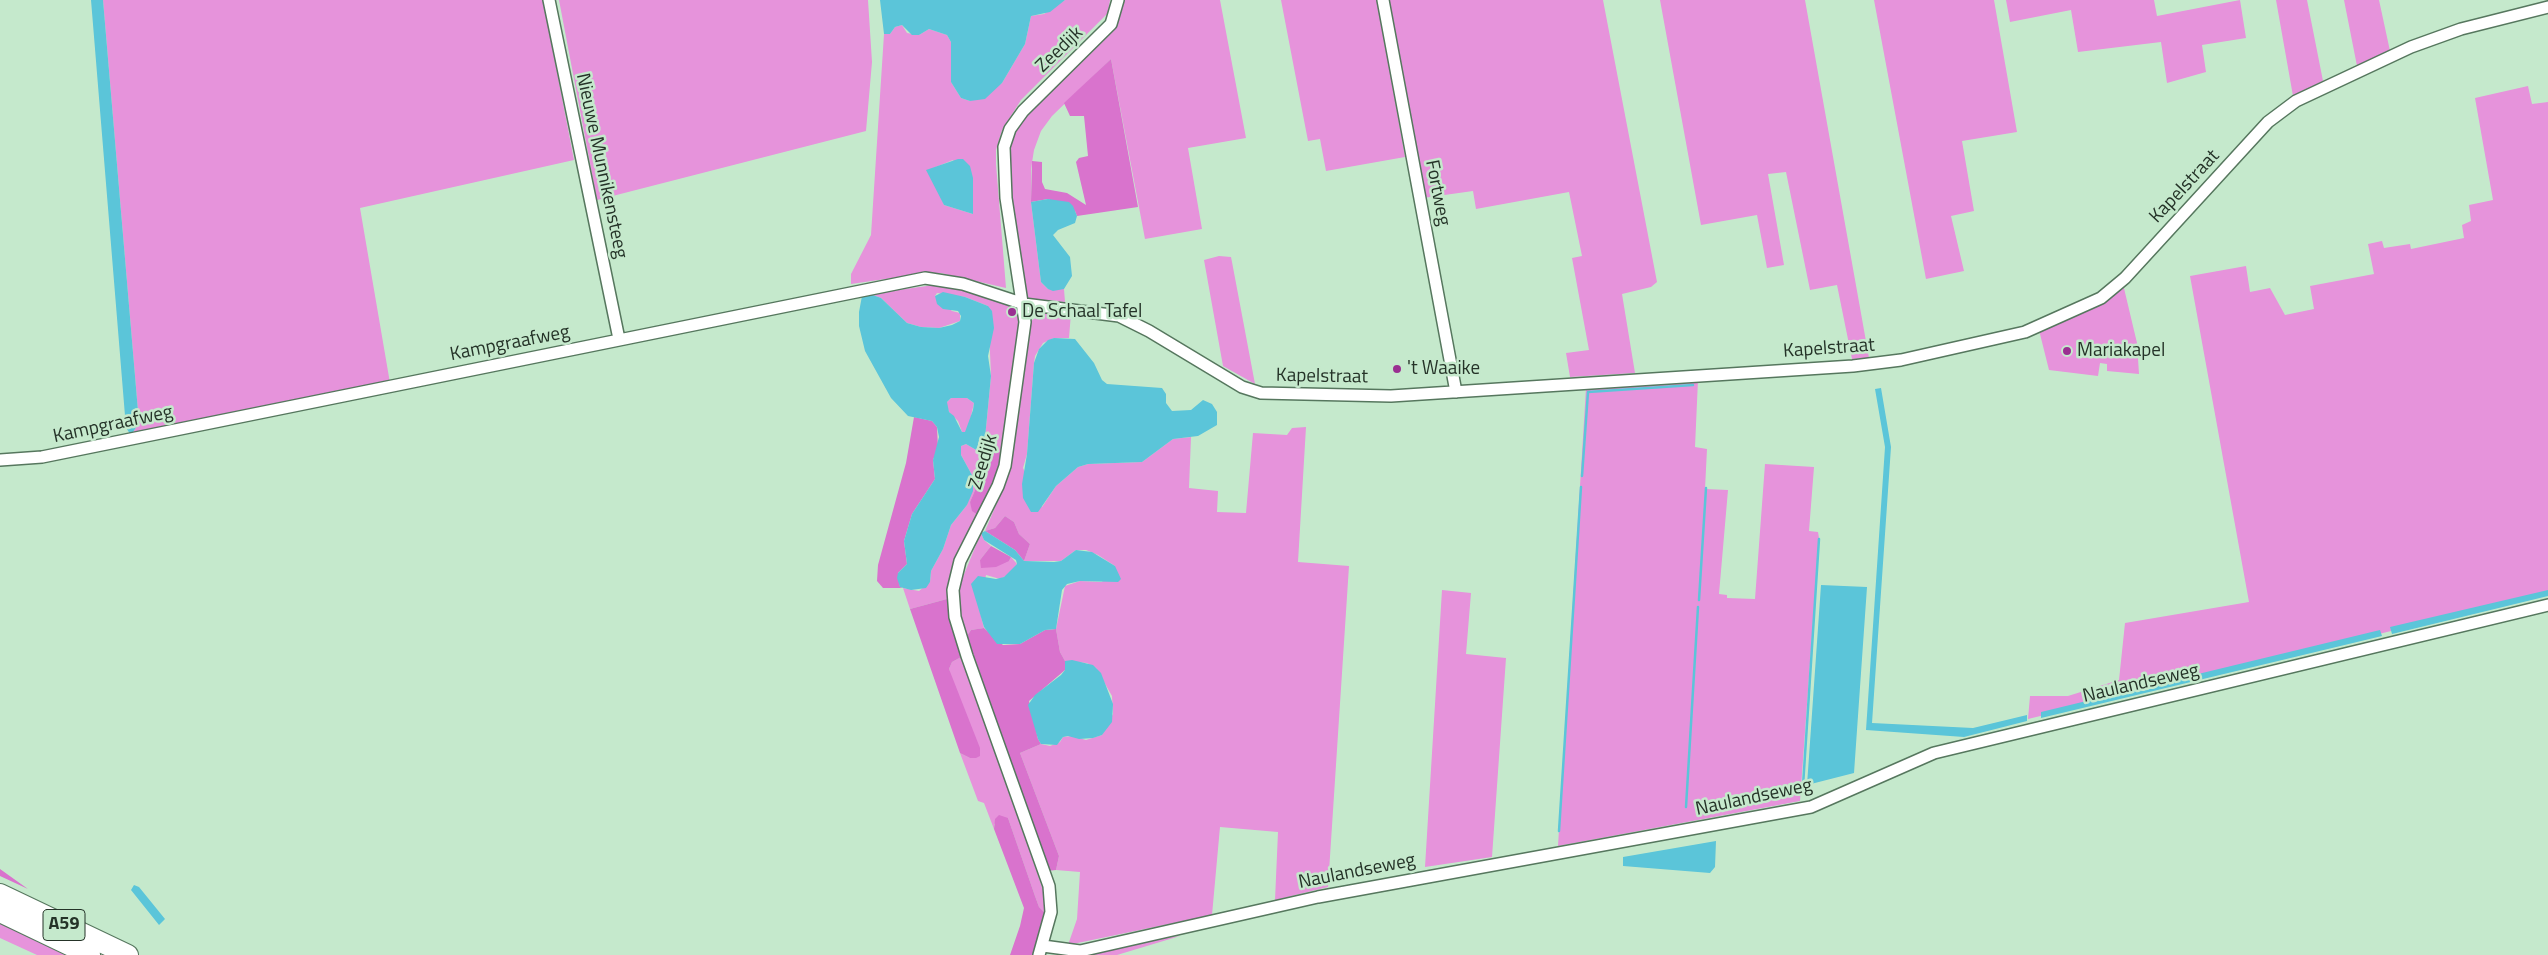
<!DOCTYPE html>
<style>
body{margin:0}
canvas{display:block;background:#c5e9cc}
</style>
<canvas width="2548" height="955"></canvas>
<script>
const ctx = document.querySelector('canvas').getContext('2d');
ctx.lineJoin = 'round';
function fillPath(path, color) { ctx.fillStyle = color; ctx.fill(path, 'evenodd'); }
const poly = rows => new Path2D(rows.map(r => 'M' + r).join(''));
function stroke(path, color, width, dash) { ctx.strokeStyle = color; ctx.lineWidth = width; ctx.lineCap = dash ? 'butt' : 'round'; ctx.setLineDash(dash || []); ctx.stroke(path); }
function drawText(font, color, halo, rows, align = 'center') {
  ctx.font = font + ' "Titillium Web",sans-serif'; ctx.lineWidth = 5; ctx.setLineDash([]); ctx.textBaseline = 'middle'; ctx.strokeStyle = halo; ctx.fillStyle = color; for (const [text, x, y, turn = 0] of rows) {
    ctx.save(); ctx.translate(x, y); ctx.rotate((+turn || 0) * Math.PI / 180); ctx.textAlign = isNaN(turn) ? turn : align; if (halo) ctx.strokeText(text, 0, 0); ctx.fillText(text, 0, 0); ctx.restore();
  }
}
fillPath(poly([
 [103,0,543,0,574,160,360,208,390,383,131,435,139,423],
 [559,0,868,0,872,62,866,131,597,200],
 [1065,0,1110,0,1108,13,1021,100,1002,130,996,150,996,164,1006,288,941,273,913,275,851,284,851,274,871,235,884,34,890,34,895,27,902,25,907,33,919,35,929,29,947,35,951,42,951,82,961,98,970,101,1002,83,1025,44,1031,16,1044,14],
 [953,160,973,214,944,205,931,169],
 [1121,0,1220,0,1246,138,1188,148,1202,229,1145,239,1111,59,1052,116,1041,131,1034,150,1031,169,1031,202,1041,282,1048,289,1064,289,1065,302,1031,299,1026,297,1007,166,1012,130,1114,24],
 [1281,0,1377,0,1405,157,1326,171,1320,139,1308,141],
 [1389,0,1603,0,1657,282,1651,287,1622,294,1635,373,1570,377,1566,353,1589,350,1572,258,1582,256,1569,192,1476,209,1473,191,1423,198],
 [1660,0,1805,0,1869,358,1852,359,1837,285,1810,290,1786,172,1768,174,1784,265,1767,268,1757,215,1701,225],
 [1874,0,1994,0,2017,132,1962,141,1974,211,1951,216,1964,271,1926,279],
 [2006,0,2154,0,2157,16,2240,0,2246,38,2202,45,2206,72,2167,83,2161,42,2078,52,2071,10,2010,22],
 [2276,0,2307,0,2323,81,2293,96],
 [2344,0,2379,0,2390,51,2357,66],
 [2528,86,2532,104,2548,102,2548,593,2028,719,2030,696,2068,696,2119,680,2125,623,2249,602,2190,276,2246,266,2250,292,2270,288,2285,315,2314,309,2310,286,2374,274,2368,244,2382,241,2384,248,2410,244,2411,249,2464,238,2462,225,2471,221,2469,205,2493,200,2475,98],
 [1219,256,1231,257,1232,262,1255,384,1223,366,1204,260],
 [941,284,1009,304,1017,311,1020,320,1003,453,980,468,976,488,970,502,978,515,951,571,947,599,910,609,903,588,919,591,930,582,931,571,943,549,951,525,967,505,973,477,961,455,961,446,966,444,978,451,984,448,991,376,988,306,965,297,937,293,935,296,952,311,960,313,960,321,939,328,921,327,907,323,881,298,870,294],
 [2123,284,2137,343,2139,374,2107,371,2107,364,2100,363,2098,376,2049,370,2039,330],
 [1043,313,1071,313,1069,338,1054,338,1043,343,1035,356,1034,363,1027,454,1023,468,1042,507,1056,486,1078,467,1088,464,1142,462,1173,439,1191,437,1189,488,1218,491,1217,512,1246,513,1253,433,1287,435,1292,428,1306,427,1298,562,1349,566,1328,887,1275,900,1278,832,1220,827,1212,915,1068,945,1077,919,1080,872,1056,870,1059,856,1020,753,1041,744,1050,746,1060,742,1063,737,1072,736,1086,740,1102,735,1113,714,1112,696,1096,668,1087,663,1065,661,1060,652,1056,629,1065,586,1080,581,1102,582,1115,566,1098,555,1086,550,1076,550,1061,561,1024,561,1030,544,1019,534,1014,522,1005,516,995,528,985,531,1007,479,1012,455,1031,321],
 [1698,380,1695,447,1707,449,1705,489,1728,490,1719,594,1727,595,1727,598,1755,599,1765,464,1814,467,1809,531,1818,532,1819,538,1800,801,1558,846,1586,388],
 [951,398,967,398,974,403,969,425,965,433,962,432,958,421,949,412,947,406,947,402],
 [981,533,984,540,991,546,980,560,1009,561,1011,557,1017,564,1010,574,1000,579,986,575,980,612,984,628,971,630,967,636,960,615,958,589],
 [1442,590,1471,593,1466,654,1506,658,1492,857,1425,867],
 [963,656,1044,893,1047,915,1039,907,1035,896,1008,818,994,824,994,829,984,803,978,801,960,753,970,758,949,669,952,662],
 [0,923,65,955,37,955,0,938],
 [1180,936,1117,955,1082,955,1150,940]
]), '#e693db');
fillPath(poly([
 [1111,59,1138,207,1077,216,1075,211,1048,199,1031,202,1032,161,1042,162,1042,182,1045,189,1067,193,1086,205,1076,162,1079,158,1088,156,1084,116,1070,116,1064,103],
 [914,417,932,421,937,427,938,448,933,460,935,479,912,514,904,541,907,564,898,573,900,587,903,588,883,588,877,581,878,565,906,463],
 [994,451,1003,453,995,479,978,515,972,511,970,502,976,488,981,461,985,456],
 [1005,516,1014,522,1019,534,1030,544,1024,561,1015,550,985,531,995,528],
 [991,546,1011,557,1009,561,996,567,981,568,980,560],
 [947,599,949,614,963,656,952,662,949,669,980,748,980,756,976,758,970,758,960,753,910,609],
 [984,628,1003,645,1020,644,1045,630,1056,629,1060,652,1065,661,1065,670,1029,701,1038,739,1041,744,1020,753,1059,856,1056,870,1047,871,967,636,971,630],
 [999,815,1008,818,1035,896,1039,907,1047,915,1036,955,1010,955,1020,926,1024,908,994,829,995,819],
 [0,869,28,889,0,876]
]), '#d973cd');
fillPath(poly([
 [91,0,103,0,139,423,131,435,126,428],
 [880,0,1065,0,1050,12,1031,16,1025,44,1002,83,985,99,970,101,961,98,951,82,951,42,947,35,929,29,919,35,912,35,902,25,895,27,890,34,884,34],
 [958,159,963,159,970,166,973,178,973,214,944,205,926,170],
 [1048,199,1069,202,1073,206,1077,216,1075,223,1058,230,1053,235,1070,257,1072,276,1064,289,1053,291,1048,289,1041,282,1031,202],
 [943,292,965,297,988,306,992,311,994,328,988,356,991,376,984,448,978,451,966,444,961,446,961,455,973,477,973,491,967,505,951,525,943,549,931,571,930,582,926,588,911,590,900,587,897,578,898,573,907,564,904,541,912,514,935,479,933,460,939,437,937,427,932,421,908,416,891,398,865,351,859,326,859,312,862,296,870,294,881,298,907,323,921,327,939,328,952,325,960,321,961,316,958,311,943,309,937,304,935,296],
 [967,398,974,403,973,410,965,432,962,432,954,416,949,412,947,402,951,398],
 [1054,338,1075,339,1094,363,1102,380,1107,384,1162,388,1166,394,1166,403,1172,411,1191,410,1203,400,1212,404,1217,412,1217,425,1198,436,1173,439,1142,462,1088,464,1078,467,1056,486,1038,512,1031,512,1023,498,1022,484,1027,454,1034,363,1039,349,1048,340],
 [1881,388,1891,447,1872,723,1973,728,2027,715,2027,721,1964,737,1866,730,1885,447,1875,389],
 [985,531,1015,550,1024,561,1054,562,1061,561,1076,550,1092,552,1115,566,1121,579,1118,582,1080,581,1067,584,1062,590,1056,629,1045,630,1020,644,997,644,984,627,971,584,978,576,996,579,1004,577,1017,564,1016,560,984,540,981,533],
 [1821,585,1867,587,1854,773,1807,785],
 [2548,590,2548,596,2392,634,2390,627],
 [2380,630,2382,636,2041,718,2041,712],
 [1072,660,1093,665,1101,673,1113,704,1112,722,1102,735,1093,738,1079,739,1068,736,1063,737,1057,745,1041,744,1038,739,1028,705,1035,695,1061,675,1065,670,1065,661],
 [1716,841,1715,867,1710,873,1623,866,1623,857],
 [134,885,139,887,165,919,159,925,131,890]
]), '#5bc5d9');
stroke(poly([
 [1582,476,1588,392,1693,385],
 [1699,600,1706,488],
 [1803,786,1819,539],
 [1686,807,1698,607],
 [1559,831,1581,487]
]), '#5bc5d9', 2.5);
const minor = poly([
 [549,0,619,339],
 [1383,0,1456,392],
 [0,460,42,457,925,278,963,284,1024,304,1119,316,1149,331,1242,387,1261,393,1391,396,1853,366,1901,360,2025,332,2101,298,2125,278,2268,122,2296,101,2411,47,2461,29,2548,7],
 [1043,946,1080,951,1318,897,1811,807,1934,753,2548,605],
 [1039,955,1051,912,1049,886,967,656,955,617,953,590,960,561,998,486,1005,466,1025,322,1006,198,1004,147,1010,129,1023,111,1111,24,1118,0]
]);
const motorway = poly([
 [0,894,128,955],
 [0,912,90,955]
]);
stroke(minor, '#56775e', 14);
stroke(motorway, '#56775e', 22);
stroke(minor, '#fff', 11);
stroke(motorway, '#fff', 20);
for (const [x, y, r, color] of [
 [1012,312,5,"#9a2f91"],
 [2067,351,5,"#9a2f91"],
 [1397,369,5,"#9a2f91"]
]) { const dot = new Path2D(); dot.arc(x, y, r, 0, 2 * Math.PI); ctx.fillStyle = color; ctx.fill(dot); stroke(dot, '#c5e9cc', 2); }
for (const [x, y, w] of [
 [64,925,42]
]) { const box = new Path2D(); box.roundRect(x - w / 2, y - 15.5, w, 31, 4); ctx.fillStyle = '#c5e9cc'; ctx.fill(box); stroke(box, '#253328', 1); }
drawText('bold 18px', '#253328', null, [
 ["A59",64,925]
]);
drawText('19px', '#253328', '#c5e9cc', [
 ["Zeedijk",1060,50,-44],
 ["Nieuwe Munnikensteeg",601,166,78],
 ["Kapelstraat",2185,187,-47],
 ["Fortweg",1437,193,79],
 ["Kampgraafweg",510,344,-11],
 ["Kapelstraat",1829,349,-4],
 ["Kapelstraat",1322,377,1],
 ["Kampgraafweg",113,425,-12],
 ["Zeedijk",984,462,-73],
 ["Naulandseweg",2141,684,-13],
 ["Naulandseweg",1754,798,-12],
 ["Naulandseweg",1357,872,-11]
]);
drawText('19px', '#253328', '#c5e9cc', [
 ["De Schaal Tafel",1022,312],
 ["Mariakapel",2077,351],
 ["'t Waaike",1407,369]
], 'left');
</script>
